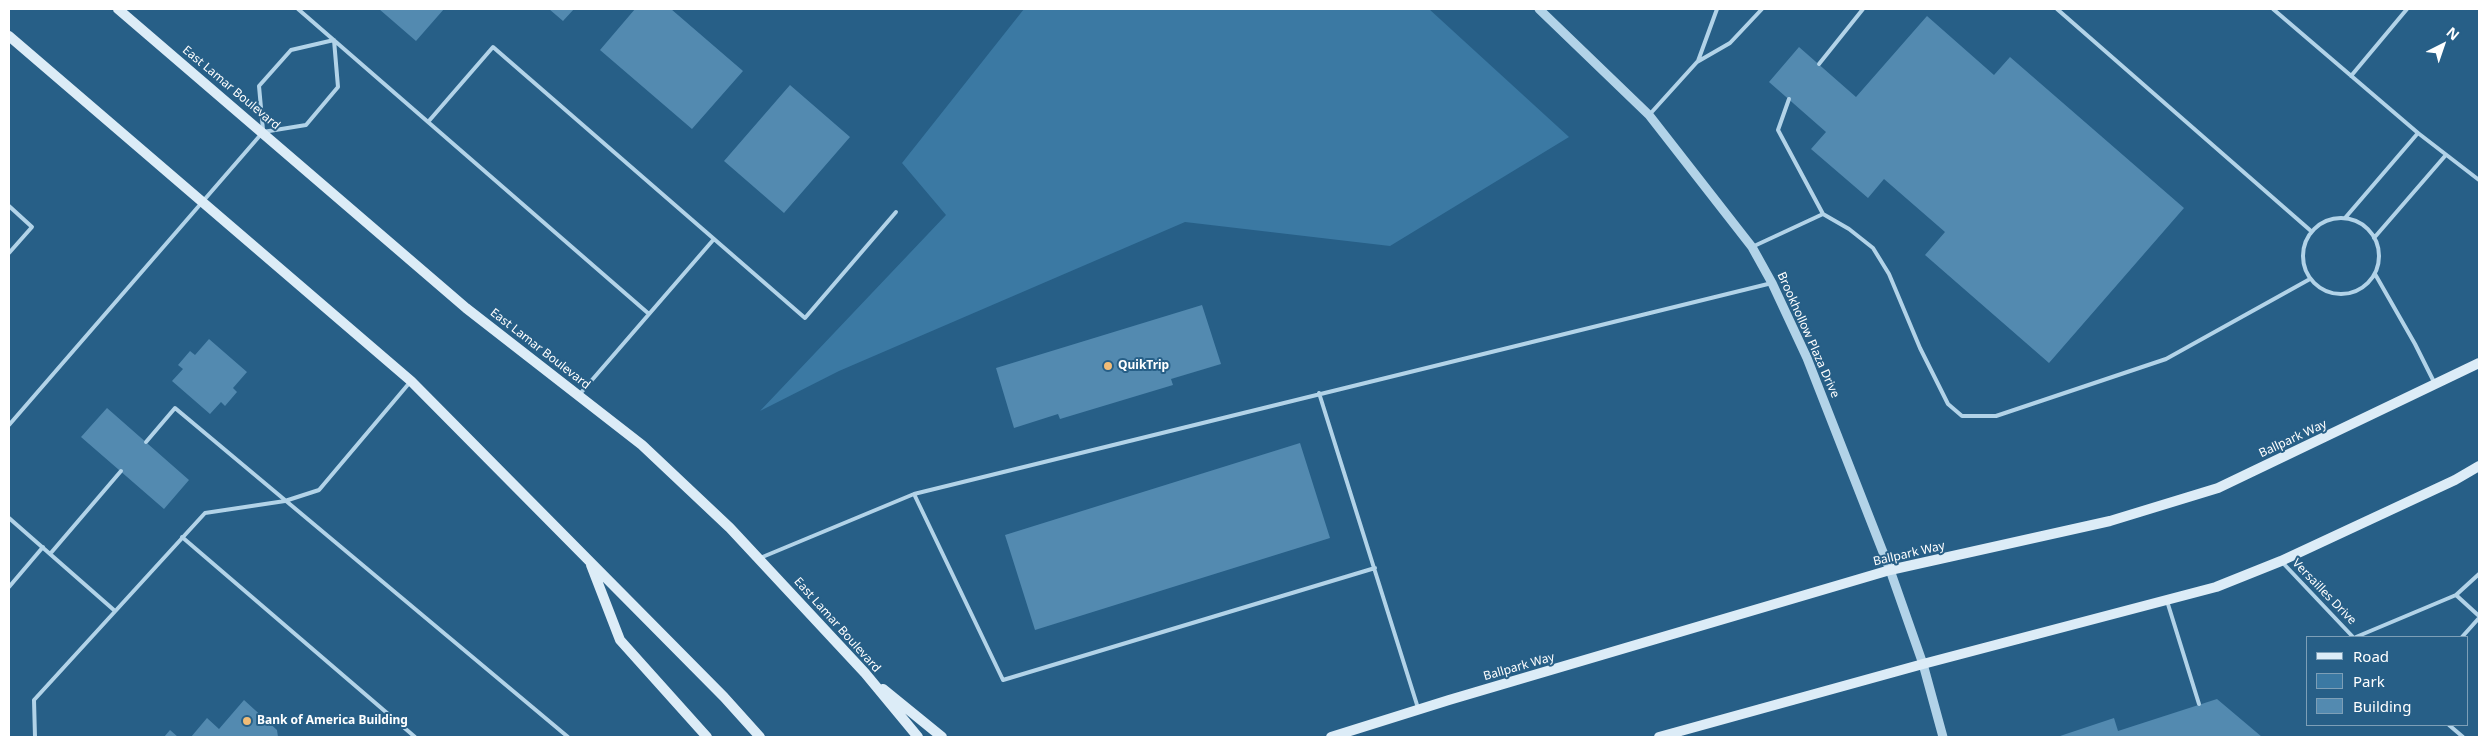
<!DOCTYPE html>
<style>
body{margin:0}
#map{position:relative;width:2488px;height:746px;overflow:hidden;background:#275f87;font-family:"Noto Sans",sans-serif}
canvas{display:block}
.frame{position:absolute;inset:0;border:10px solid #fff;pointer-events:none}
.legend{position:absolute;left:2306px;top:636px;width:162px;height:90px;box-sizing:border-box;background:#275f87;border:1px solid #7d9fb7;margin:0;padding:6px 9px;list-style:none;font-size:15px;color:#fff}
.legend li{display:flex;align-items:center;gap:10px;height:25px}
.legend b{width:25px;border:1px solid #7d9fb7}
.north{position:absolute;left:2418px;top:20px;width:50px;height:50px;-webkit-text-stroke:4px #275f87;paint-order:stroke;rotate:41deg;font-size:14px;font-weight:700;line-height:20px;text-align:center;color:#fff}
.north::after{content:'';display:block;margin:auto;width:18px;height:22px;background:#fff;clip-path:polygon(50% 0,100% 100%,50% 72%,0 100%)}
</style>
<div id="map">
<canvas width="2488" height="746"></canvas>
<div class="frame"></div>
<ul class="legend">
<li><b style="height:6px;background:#dcecf7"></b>Road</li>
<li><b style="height:14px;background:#3b79a3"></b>Park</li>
<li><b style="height:14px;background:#538ab0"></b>Building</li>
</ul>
<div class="north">N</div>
</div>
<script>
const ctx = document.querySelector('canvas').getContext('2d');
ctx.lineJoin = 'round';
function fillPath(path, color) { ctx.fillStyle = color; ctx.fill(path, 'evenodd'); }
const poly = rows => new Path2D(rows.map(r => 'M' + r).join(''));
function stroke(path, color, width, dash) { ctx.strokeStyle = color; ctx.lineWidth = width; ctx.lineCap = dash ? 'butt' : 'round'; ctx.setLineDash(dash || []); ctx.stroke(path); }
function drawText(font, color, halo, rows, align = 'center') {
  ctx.font = font + ' "Noto Sans",sans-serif'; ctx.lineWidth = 4; ctx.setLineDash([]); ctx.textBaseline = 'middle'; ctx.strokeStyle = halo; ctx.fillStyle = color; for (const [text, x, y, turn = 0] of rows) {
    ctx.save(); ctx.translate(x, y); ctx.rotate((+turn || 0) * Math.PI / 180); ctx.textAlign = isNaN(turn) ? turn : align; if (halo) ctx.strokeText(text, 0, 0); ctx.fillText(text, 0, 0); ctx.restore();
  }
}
fillPath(poly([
 [1024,9,1429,9,1569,137,1390,246,1185,222,839,371,760,411,946,215,902,163]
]), '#3b79a3');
fillPath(poly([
 [379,9,444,9,416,41],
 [549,9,574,9,563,21],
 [635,9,671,9,743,71,692,129,600,50],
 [1927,16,1994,75,2010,57,2184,208,2049,363,1925,255,1945,232,1884,179,1868,198,1811,149,1826,132,1769,82,1799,47,1856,97],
 [790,85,850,137,784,213,724,161],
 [1202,305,1221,364,1171,379,1173,385,1060,419,1058,414,1014,428,996,368],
 [209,339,247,372,233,388,237,392,225,406,221,402,210,414,172,381,183,369,178,365,190,351,195,355],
 [107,408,189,480,164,509,81,437],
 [1300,443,1330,538,1035,630,1005,535],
 [2217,699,2262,737,2057,737,2114,718,2118,731],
 [244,700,277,730,278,737,191,737,207,718,219,729],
 [170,730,178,737,164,737]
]), '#538ab0');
stroke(poly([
 [298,9,649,314],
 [2057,9,2311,231],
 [2273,9,2418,133,2479,180],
 [1698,61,1717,9],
 [1819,64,1863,9],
 [2351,76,2407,9],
 [1789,99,1778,130,1823,214,1849,229,1873,248,1889,274,1920,348,1948,404,1962,416,1996,416,2166,359,2310,279],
 [1650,114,1697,62,1730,43,1762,9],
 [428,122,493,47,805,318,896,212],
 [9,206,32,227,9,253],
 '2303 256a38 38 0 1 1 76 0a38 38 0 1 1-76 0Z',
 [2345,218,2418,133],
 [2374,238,2445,156],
 [1752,247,1823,214],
 [2375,274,2415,344,2435,384],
 [1319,393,1418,708],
 [579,395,714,239],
 [9,425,263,132,306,125,338,87,334,40,291,50,259,86,263,130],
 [146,442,175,408,568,737],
 [914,494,1003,680,1375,568],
 [9,518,115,611],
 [182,537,415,737],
 [50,554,121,471],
 [760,558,914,494,1772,283],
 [2282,562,2353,637],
 [9,587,43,547],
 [2456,595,2479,616],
 [2167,601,2199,704],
 [2356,637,2456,595,2479,574],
 [2462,637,2479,618],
 [2449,725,2463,737],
 [35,737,34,700,205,513,285,501,319,490,411,381]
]), '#b2d3e8', 4);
stroke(poly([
 [1539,9,1649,115,1752,247,1772,283,1807,358,1890,570,1923,664,1943,737]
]), '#b2d3e8', 9);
stroke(poly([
 [118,9,466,308,642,445,730,528,865,673,918,737],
 [9,36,411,381,724,697,760,737],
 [591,565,620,640,707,737],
 [883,689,942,737],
 [1331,737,1449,700,1890,570,2110,521,2218,488,2479,363],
 [1659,737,1923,664,2216,587,2281,561,2455,480,2479,466]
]), '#dcecf7', 10);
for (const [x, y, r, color] of [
 [1108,366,5,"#f1bc77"],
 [247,721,5,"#f1bc77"]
]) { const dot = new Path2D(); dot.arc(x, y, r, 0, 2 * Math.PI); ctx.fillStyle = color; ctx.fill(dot); stroke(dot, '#275f87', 2); }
drawText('12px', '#fff', '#275f87', [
 ["East Lamar Boulevard",231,88,40],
 ["Brookhollow Plaza Drive",1808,335,66],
 ["East Lamar Boulevard",540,349,38],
 ["Ballpark Way",2293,439,-25],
 ["Ballpark Way",1909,554,-13],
 ["Versailles Drive",2324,592,46],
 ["East Lamar Boulevard",837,625,48],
 ["Ballpark Way",1519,667,-16]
]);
drawText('bold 12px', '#fff', '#275f87', [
 ["QuikTrip",1118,366],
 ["Bank of America Building",257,721]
], 'left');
</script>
